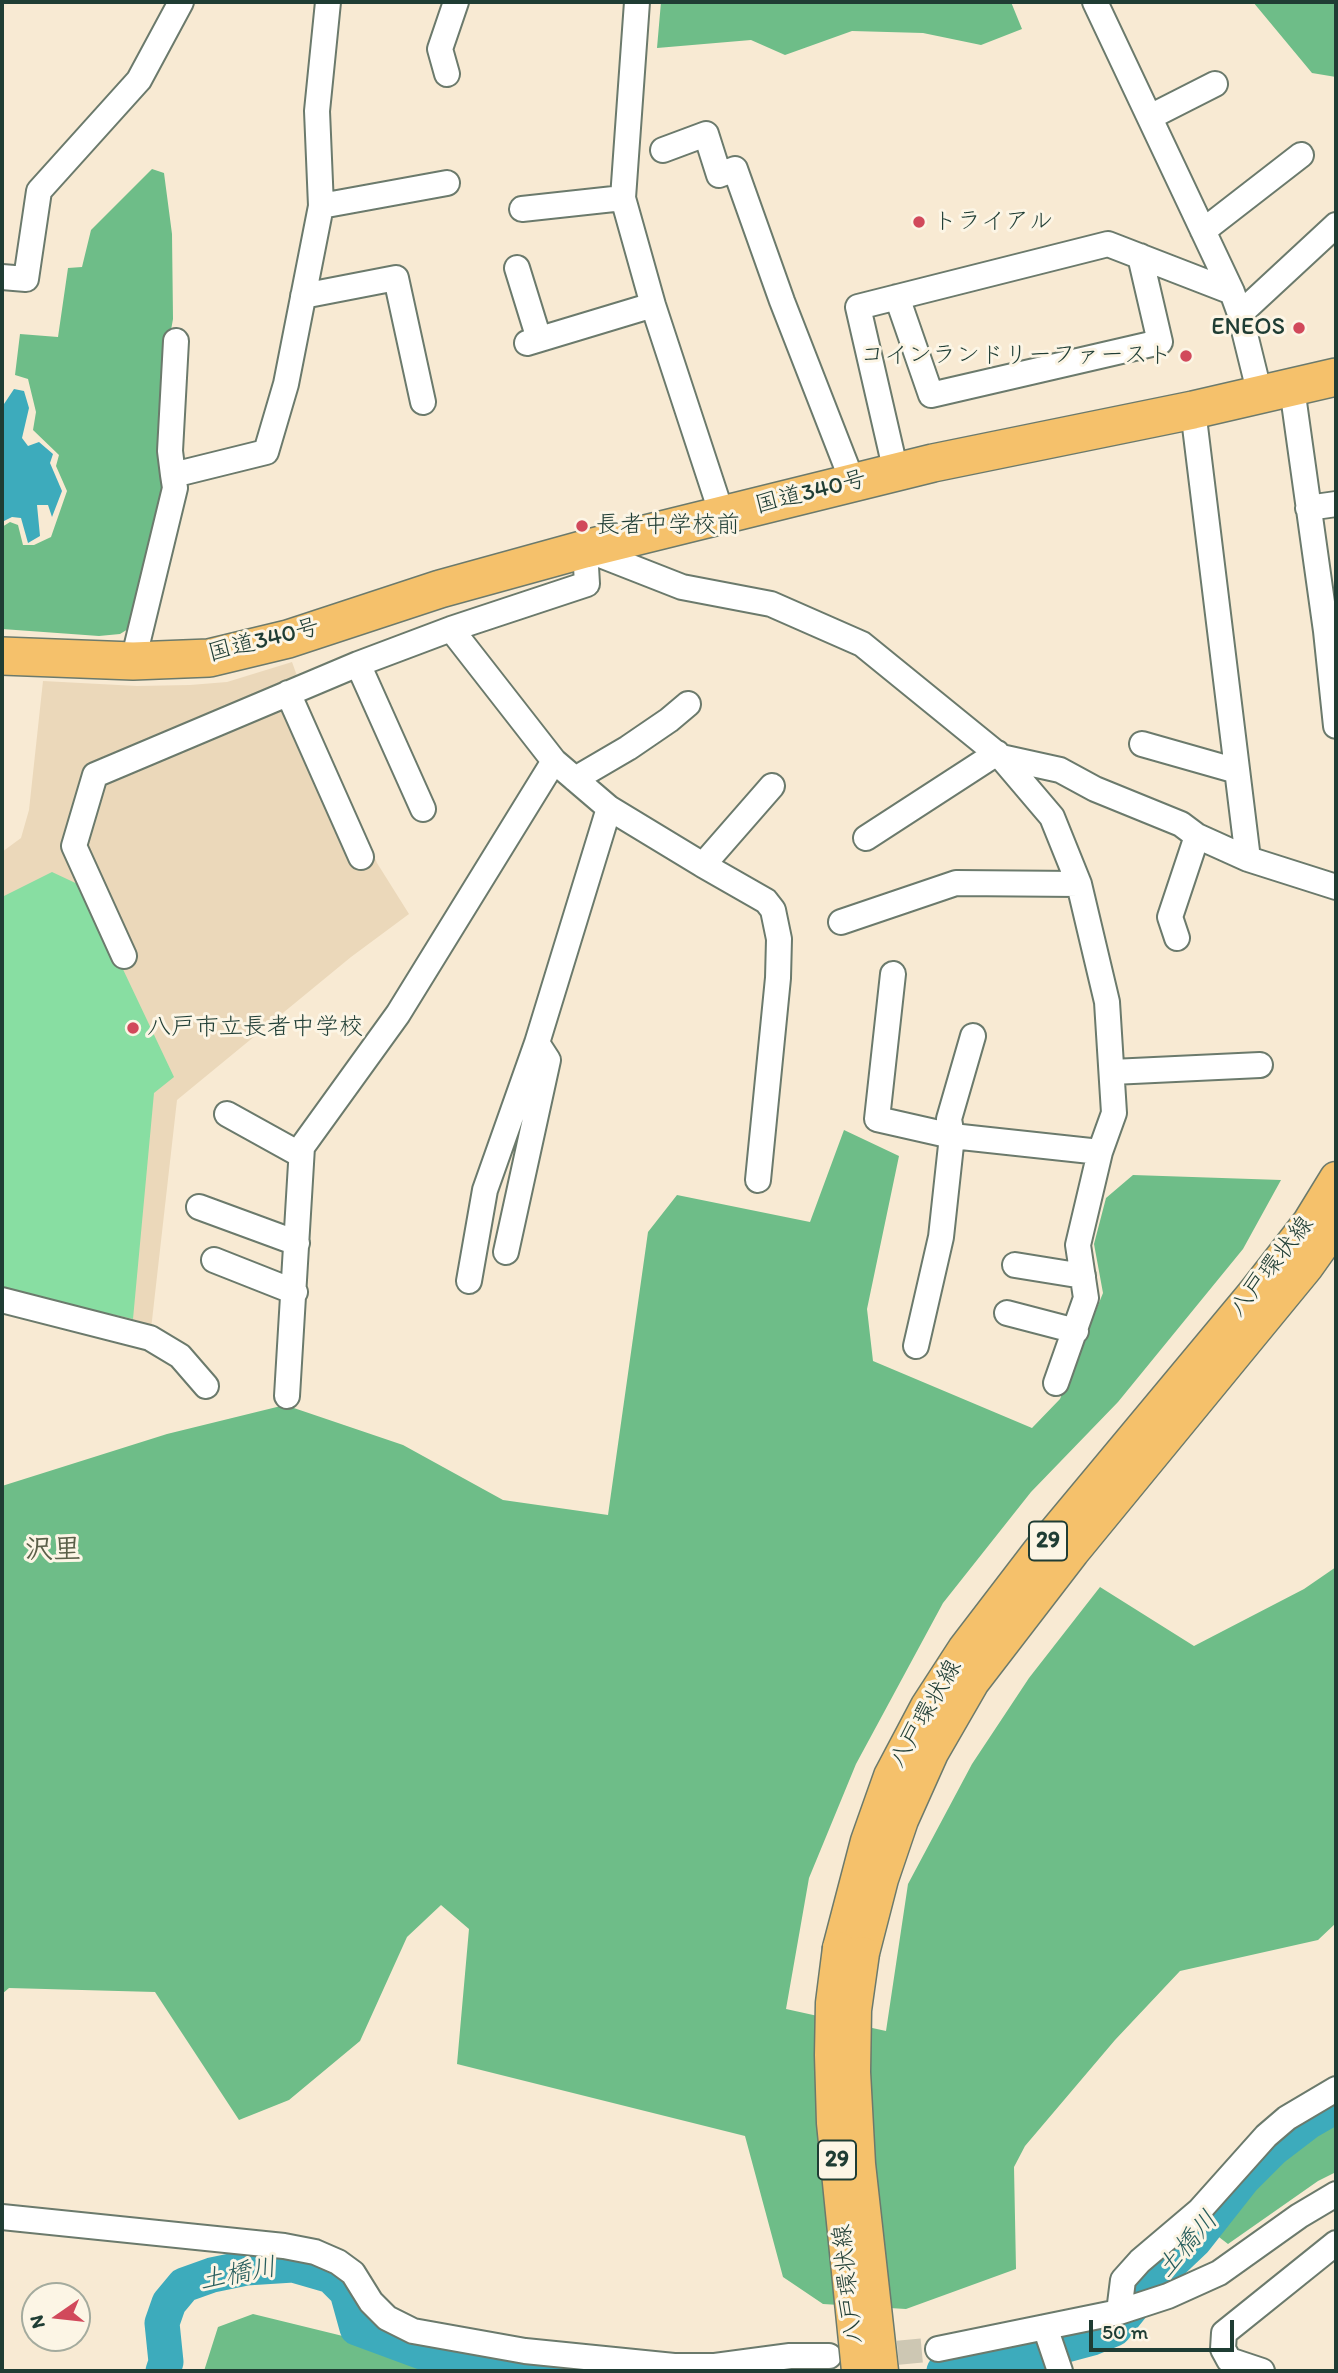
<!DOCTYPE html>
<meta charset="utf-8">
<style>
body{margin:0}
#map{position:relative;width:1338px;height:2373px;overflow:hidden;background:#f8ead3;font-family:Itim,sans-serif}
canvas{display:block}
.frame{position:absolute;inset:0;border:4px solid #1f3d34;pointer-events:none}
.north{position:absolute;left:21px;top:2282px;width:70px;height:70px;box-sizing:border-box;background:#fcf5e5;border:2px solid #a4ab9e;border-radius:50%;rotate:256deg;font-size:19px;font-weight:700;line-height:28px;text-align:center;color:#1f3d34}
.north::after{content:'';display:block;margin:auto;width:24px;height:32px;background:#d1495b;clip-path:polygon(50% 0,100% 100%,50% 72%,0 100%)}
.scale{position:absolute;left:1089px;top:2320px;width:145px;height:32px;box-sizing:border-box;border:4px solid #1f3d34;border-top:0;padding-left:9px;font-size:21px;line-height:24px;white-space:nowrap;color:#1f3d34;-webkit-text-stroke:5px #fcf5e5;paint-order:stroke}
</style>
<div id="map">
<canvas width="1338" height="2373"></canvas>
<div class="frame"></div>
<div class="north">N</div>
<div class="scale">50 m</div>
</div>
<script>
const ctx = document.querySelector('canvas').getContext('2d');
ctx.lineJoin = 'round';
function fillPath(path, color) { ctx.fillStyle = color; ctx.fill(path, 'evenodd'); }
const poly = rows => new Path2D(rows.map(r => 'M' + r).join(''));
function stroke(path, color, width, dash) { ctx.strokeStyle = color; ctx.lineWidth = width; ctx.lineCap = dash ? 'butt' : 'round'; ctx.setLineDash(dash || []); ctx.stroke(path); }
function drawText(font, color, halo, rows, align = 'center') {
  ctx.font = font + ' Itim,"Klee One",sans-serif'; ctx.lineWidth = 6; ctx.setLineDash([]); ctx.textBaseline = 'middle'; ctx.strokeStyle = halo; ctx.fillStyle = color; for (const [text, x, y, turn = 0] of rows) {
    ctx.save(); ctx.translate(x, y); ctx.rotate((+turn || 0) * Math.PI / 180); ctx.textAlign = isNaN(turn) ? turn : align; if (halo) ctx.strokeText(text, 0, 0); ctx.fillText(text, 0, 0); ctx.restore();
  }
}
fillPath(poly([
 [292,662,301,687,377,863,409,914,351,957,177,1100,150,1338,2,1300,2,852,21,838,29,810,43,681,137,686,190,685,227,682]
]), '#ebd8ba');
fillPath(poly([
 [52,872,84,887,174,1077,154,1093,133,1319,2,1290,2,897]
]), '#88dea2');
fillPath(poly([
 [661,2,1011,2,1022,29,981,45,923,33,852,31,785,55,751,40,657,48],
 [1253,2,1336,2,1336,77,1312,73],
 [152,169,164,173,172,234,173,319,168,347,166,492,133,626,120,634,99,636,2,629,2,527,10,522,18,525,23,545,34,545,51,537,67,491,56,466,59,455,33,430,36,412,28,379,15,375,20,334,58,337,68,268,82,267,91,230],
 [844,1130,899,1156,867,1309,873,1361,1032,1428,1060,1399,1103,1293,1094,1244,1106,1198,1133,1175,1281,1180,1243,1249,1118,1402,1031,1492,943,1603,856,1764,809,1878,786,2009,886,2031,908,1884,972,1764,1029,1678,1100,1587,1194,1646,1304,1589,1336,1567,1336,1923,1318,1940,1180,1971,1115,2040,1025,2146,1014,2167,1016,2269,906,2309,823,2304,783,2277,745,2136,457,2064,469,1929,441,1905,407,1937,360,2041,289,2100,239,2120,155,1992,9,1988,2,1994,2,1486,167,1434,285,1405,403,1445,503,1500,608,1515,648,1232,677,1195,810,1222],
 [1336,2113,1336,2172,1318,2181,1228,2244,1215,2234,1216,2224,1273,2156,1304,2133],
 [253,2314,400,2350,426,2361,469,2371,204,2371,218,2327]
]), '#6ebd88');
fillPath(poly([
 [14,389,24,391,29,408,22,438,28,446,39,442,53,454,50,463,62,491,52,517,48,505,37,505,40,536,28,543,21,518,12,517,2,522,2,407]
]), '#3dabbc');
stroke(poly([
 [163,2371,166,2362,162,2323,169,2303,184,2285,212,2275,246,2268,293,2265,331,2276,347,2292,357,2328,422,2352,554,2371],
 [944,2371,992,2365,1092,2338,1114,2329,1155,2278,1195,2240,1243,2179,1274,2148,1308,2122,1336,2106]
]), '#3dabbc', 35);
stroke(poly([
 [862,2356,938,2349]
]), '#cdc7b3', 24, [24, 12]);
const minor = poly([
 [637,2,623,198,653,305,722,515],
 [1095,2,1232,292,1240,314,1260,395],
 [447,74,440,49,456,2],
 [1150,117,1215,84],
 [663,150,706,134,719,175,735,169,782,301,853,483],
 [321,206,447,183],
 [522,209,623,198],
 [1203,231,1301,155],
 [517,268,539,339],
 [2,277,26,279,39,191,139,80,181,2],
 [303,296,396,278,423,402],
 [897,297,931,395,1160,342,1140,256],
 [1240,314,1336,225],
 [527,343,653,305],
 [1292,388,1326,631,1336,726],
 [1193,410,1248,859],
 [896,472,858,307,1108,244,1232,292],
 [173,475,170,451,176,341],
 [1308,508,1336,504],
 [451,629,554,761],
 [133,661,175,488,173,475,266,452,286,384,321,206,317,111,328,2],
 [358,664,423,809],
 [288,693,361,857],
 [1142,744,1237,771],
 [1001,757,1060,770,1095,789,1181,824,1197,836,1248,859,1336,887],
 [575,779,628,748,669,720,688,704],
 [866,838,997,753],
 [703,865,766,901,773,910,779,939,778,978,758,1180],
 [841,922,956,883,1079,884],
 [1177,938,1170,917,1197,836],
 [124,956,74,846,95,775,358,664,451,629,587,584,585,549,682,587,771,604,862,644,1001,757,1052,817,1079,884,1107,1002,1114,1113,1100,1152,1078,1245,1086,1298,1056,1383],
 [893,974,877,1119,952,1136,1100,1152],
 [1112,1072,1260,1065],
 [227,1114,301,1155],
 [199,1207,297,1243],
 [506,1252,548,1060,537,1043],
 [214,1260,295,1292],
 [1015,1265,1083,1276],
 [469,1281,485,1190,537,1043,609,808],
 [2,1300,150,1338,180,1356,206,1386],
 [1007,1313,1076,1331],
 [916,1346,941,1237,952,1136,949,1119,973,1036],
 [287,1396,302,1147,398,1014,554,761,609,808,703,865,772,786],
 [2,2217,284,2246,315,2252,338,2262,353,2273,371,2302,387,2318,413,2331,525,2351,674,2366,715,2366,790,2356,829,2356],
 [1119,2312,1123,2280,1140,2261,1199,2211,1266,2136,1287,2118,1336,2089],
 [1045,2327,1060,2371],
 [938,2349,1119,2312,1168,2296,1219,2273,1299,2216,1336,2194],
 [1262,2371,1229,2360,1223,2349,1224,2333,1336,2243]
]);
const major = poly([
 [839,1948,867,1841,890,1776,927,1706,964,1649,1039,1551,1253,1294,1309,1222,1336,1178],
 [863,1953,882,1879,902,1820,932,1753,973,1682,1073,1552,1307,1267,1336,1226]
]);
const highway = poly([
 [2,656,133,661,209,658,288,639,440,589,585,549,933,463,1193,410,1336,377]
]);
stroke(minor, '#6b7a6c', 28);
stroke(major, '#6b7a6c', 35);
stroke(highway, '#6b7a6c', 40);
stroke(minor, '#fff', 24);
stroke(major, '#f5c16b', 32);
stroke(highway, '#f5c16b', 37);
const majorBridge = poly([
 [839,1948,832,2003,831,2055,833,2123,858,2371],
 [863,1953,855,2010,854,2072,859,2164,882,2371]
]);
stroke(majorBridge, '#6b7a6c', 35, []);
stroke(majorBridge, '#f5c16b', 32);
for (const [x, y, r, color] of [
 [919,222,7,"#d1495b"],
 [1299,328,7,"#d1495b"],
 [1186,356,7,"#d1495b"],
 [582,526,7,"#d1495b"],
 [133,1028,7,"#d1495b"]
]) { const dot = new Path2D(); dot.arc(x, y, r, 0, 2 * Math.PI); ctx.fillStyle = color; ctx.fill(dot); stroke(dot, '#fcf5e5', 2.5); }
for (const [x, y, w] of [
 [1048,1541,38],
 [837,2160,38]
]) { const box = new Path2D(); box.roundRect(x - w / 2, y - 19.5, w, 39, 5); ctx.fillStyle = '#fcf5e5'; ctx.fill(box); stroke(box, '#1f3d34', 2); }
drawText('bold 23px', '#1f3d34', null, [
 ["29",1048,1541],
 ["29",837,2160]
]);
drawText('24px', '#1f3d34', '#fcf5e5', [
 ["トライアル",933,222],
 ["ENEOS",1285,328,"right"],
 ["コインランドリーファースト",1172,356,"right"],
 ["長者中学校前",596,526],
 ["八戸市立長者中学校",147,1028]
], 'left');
drawText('24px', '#1f3d34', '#fcf5e5', [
 ["国道340号",811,493,-14],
 ["国道340号",264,641,-14],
 ["八戸環状線",1272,1267,-52],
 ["八戸環状線",926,1714,-60],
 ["八戸環状線",849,2284,-96]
]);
drawText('italic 26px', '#285e5d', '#fcf5e5', [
 ["土橋川",1188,2245,-49],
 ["土橋川",238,2275,-11]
]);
drawText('bold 28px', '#5b6049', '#fcf5e5', [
 ["沢里",53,1551]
]);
</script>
